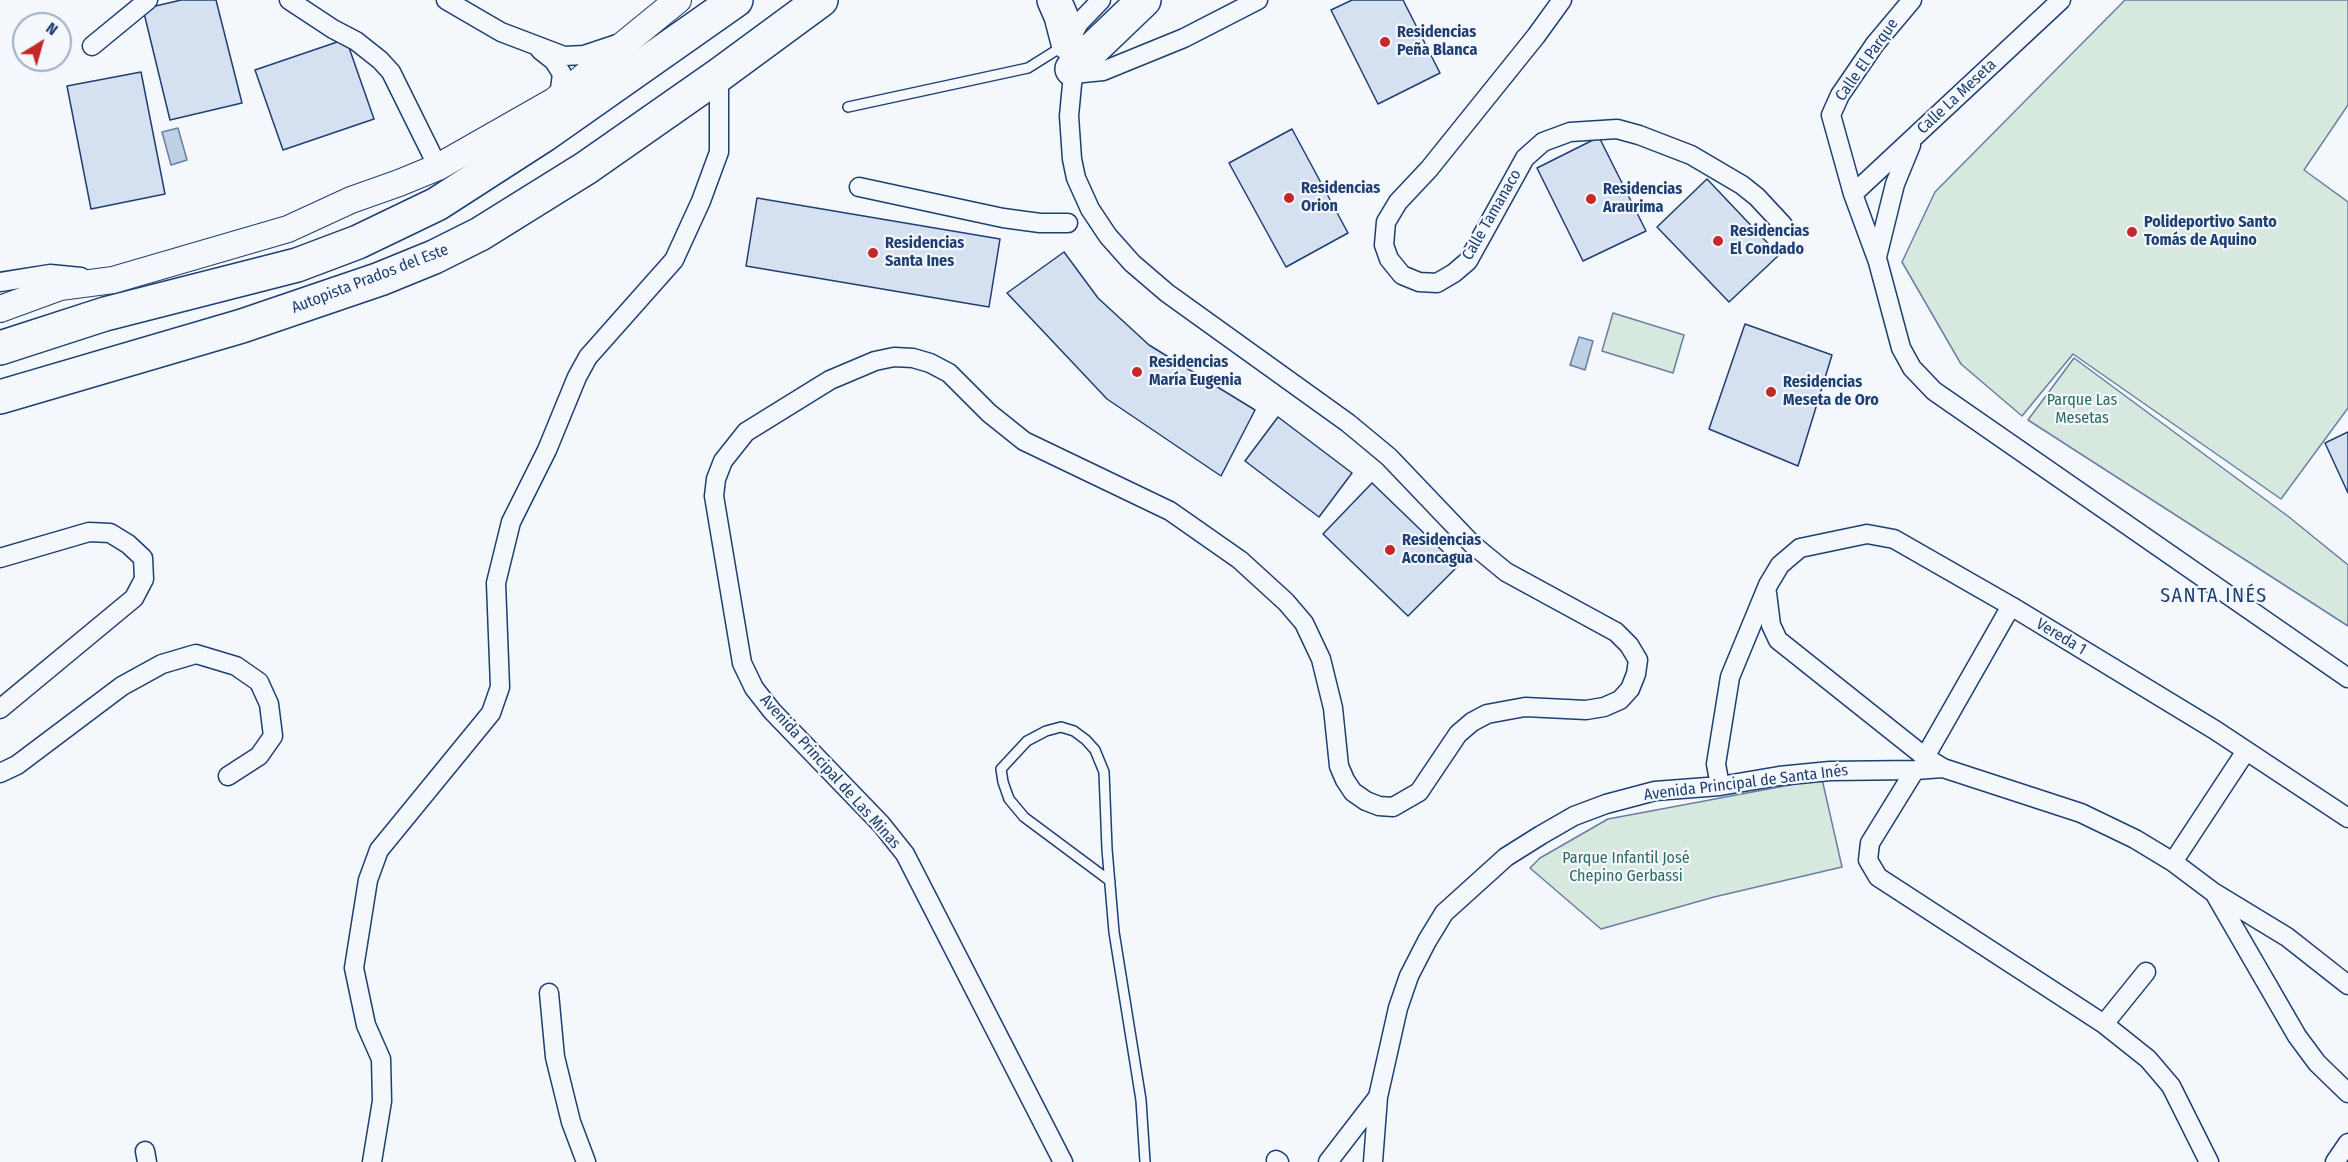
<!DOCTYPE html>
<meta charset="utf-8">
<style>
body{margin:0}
#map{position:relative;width:2348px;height:1162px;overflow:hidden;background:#f4f7fb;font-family:"Fira Sans Condensed",sans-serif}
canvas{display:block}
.north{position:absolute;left:12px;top:12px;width:60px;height:60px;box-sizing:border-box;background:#f4f7fb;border:2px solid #9eadc5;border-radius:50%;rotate:37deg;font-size:16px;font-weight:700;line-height:24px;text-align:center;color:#1d3f73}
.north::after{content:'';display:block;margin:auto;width:21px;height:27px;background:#c62828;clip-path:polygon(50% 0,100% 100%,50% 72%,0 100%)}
</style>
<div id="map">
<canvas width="2348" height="1162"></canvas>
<div class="north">N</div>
</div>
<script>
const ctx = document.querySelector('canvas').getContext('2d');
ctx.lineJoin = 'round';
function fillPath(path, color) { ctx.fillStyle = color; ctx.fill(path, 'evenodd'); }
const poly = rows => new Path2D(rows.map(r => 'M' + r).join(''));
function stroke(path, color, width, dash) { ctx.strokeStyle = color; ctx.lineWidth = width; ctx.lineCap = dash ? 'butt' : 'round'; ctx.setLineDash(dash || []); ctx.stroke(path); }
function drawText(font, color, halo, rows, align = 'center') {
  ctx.font = font + ' "Fira Sans Condensed",sans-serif'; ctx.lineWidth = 4.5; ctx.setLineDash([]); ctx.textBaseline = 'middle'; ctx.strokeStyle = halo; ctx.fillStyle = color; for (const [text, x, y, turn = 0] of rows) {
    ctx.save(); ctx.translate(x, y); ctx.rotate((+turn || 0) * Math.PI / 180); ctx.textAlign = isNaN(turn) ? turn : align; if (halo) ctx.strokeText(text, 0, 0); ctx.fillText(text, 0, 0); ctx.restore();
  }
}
const green = poly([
 [2125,0,2348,0,2348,105,2304,170,2348,202,2348,408,2281,499,2073,354,2022,416,1961,364,1902,262,1935,192,2125,0],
 [1613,313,1684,335,1673,373,1602,351,1613,313],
 [2074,358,2289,517,2348,565,2348,626,2028,420,2074,358],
 [1822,779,1842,867,1714,897,1601,929,1530,868,1540,858,1608,819,1822,779]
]);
fillPath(green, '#d7e8df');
stroke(green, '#687fa3', 1.5);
const water = poly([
 [178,128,187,160,171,165,162,132,178,128],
 [1579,337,1593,341,1585,370,1570,365,1579,337]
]);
fillPath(water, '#bed0e5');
stroke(water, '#687fa3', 1.5);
const building = poly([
 [181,0,216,0,242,103,170,120,143,9,181,0],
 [1352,0,1403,0,1440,73,1378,104,1331,10,1352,0],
 [346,39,374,119,283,150,255,70,346,39],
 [141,72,165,194,91,209,67,86,141,72],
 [1292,129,1348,233,1286,267,1229,163,1292,129],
 [1599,137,1646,231,1583,261,1537,168,1599,137],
 [1707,179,1779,255,1729,302,1657,227,1707,179],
 [757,198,1000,239,989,307,746,266,757,198],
 [1064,252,1098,298,1149,345,1255,410,1221,476,1107,399,1007,293,1064,252],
 [1745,324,1832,355,1798,466,1709,429,1745,324],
 [1278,417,1352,473,1319,517,1245,461,1278,417],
 [2348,432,2348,493,2325,443,2348,432],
 [1372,483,1458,566,1408,616,1323,534,1372,483]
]);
fillPath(building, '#d5e0f0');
stroke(building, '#1d3f73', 1.5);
const lane = poly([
 [848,107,1028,68,1063,46],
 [1110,881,1024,817,1009,799,1003,782,1001,769,1027,741,1046,731,1061,727,1074,731,1086,740,1095,750,1104,772,1107,849,1114,932,1141,1100,1145,1162]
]);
const street = poly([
 [289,0,333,29,356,41,380,60,391,72,438,167],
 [446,0,501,32,564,56,584,55,617,44],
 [1562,0,1536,36,1429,169,1398,202,1386,222,1384,245,1389,259,1402,275,1419,282,1437,283,1454,273,1468,261,1525,158,1543,142,1570,132,1617,129,1639,135,1691,155,1742,185,1757,197,1783,225],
 [1912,0,1875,44,1840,95,1831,115,1853,194,1878,262,1901,348,1912,368,1934,391,2348,678],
 [92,46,148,0],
 [540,50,554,61,562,74,560,89,555,99],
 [1073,74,1103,71,1184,38,1258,0],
 [859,187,1003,218,1040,223,1068,223],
 [1853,194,2061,0],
 [1877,257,1895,184,1911,145],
 [0,282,50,274,81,277],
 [0,558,89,532,110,533,128,544,143,558,144,579,134,598,0,709],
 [1767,593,1771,625,1778,640,1925,757,1943,768],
 [1925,757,2011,606],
 [1915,770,1870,843,1868,860,1878,877,2104,1024,2148,1059,2171,1086,2209,1162],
 [0,773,17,765,122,686,162,664,196,654,236,666,259,682,269,704,273,736,259,756,228,776],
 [1720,786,1716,764,1730,677,1768,585,1780,565,1800,548,1867,534,1894,539,2011,606,2215,730,2348,818],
 [2173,862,2246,751],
 [2216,896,2297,1036,2317,1063,2348,1093],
 [549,993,555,1057,571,1122,586,1162],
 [2104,1024,2146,972],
 [145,1151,147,1162],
 [1276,1160,1279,1162],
 [372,1162,382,1101,381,1059,366,1025,354,968,368,880,379,850,491,713,500,687,496,583,511,522,547,450,577,377,588,357,674,260,701,201,719,152,719,75],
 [1063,1162,905,854,881,824,772,711,754,688,742,663,714,496,716,479,723,461,746,432,830,380,875,361,894,357,913,358,930,363,949,373,989,413,1024,441,1170,511,1240,560,1286,602,1304,623,1321,659,1333,708,1339,766,1345,780,1353,792,1366,801,1379,806,1393,807,1419,792,1458,734,1472,722,1487,714,1525,707,1586,710,1604,707,1620,700,1630,689,1636,674,1638,660,1629,645,1616,632,1506,572,1472,544,1389,457,1348,423,1167,293,1132,263,1108,236,1090,209,1076,178,1072,159,1069,116,1073,74,1068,43,1079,23,1101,0],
 [1328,1162,1378,1097],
 [1373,1162,1378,1097,1398,1008,1409,976,1427,941,1444,913,1506,857,1541,835,1574,816,1606,804,1655,791,1720,786,1779,776,1830,771,1915,770,1943,768,2081,813,2135,839,2173,862,2213,892,2287,937,2348,985],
 [2335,1162,2348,1143]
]);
const secondary = poly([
 [0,309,60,287,113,280,288,229,351,200,399,183,438,167,554,101,678,0]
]);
const highway = poly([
 [1054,0,1061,16,1068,43],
 [1072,69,1144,0],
 [0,348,105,314,297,265,358,242,437,204,544,135,736,0],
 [0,397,242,326,380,279,434,257,480,234,586,168,719,75,821,0]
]);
stroke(lane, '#1d3f73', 12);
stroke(street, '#1d3f73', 21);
stroke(secondary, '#1d3f73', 28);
stroke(highway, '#1d3f73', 36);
stroke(lane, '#f4f7fb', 9);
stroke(street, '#f4f7fb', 18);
stroke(secondary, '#f4f7fb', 26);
stroke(highway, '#f4f7fb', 33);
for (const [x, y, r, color] of [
 [1385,42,6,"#c62828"],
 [1289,198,6,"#c62828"],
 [1591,199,6,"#c62828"],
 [2132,232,6,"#c62828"],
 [1718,241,6,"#c62828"],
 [873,253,6,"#c62828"],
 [1137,372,6,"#c62828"],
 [1771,392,6,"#c62828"],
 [1390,550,6,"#c62828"]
]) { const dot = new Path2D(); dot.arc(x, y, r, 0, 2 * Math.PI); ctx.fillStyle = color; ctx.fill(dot); stroke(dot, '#f4f7fb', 2); }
drawText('bold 16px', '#1d3f73', '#f4f7fb', [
 ["Residencias",1397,33],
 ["Peña Blanca",1397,51],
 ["Residencias",1301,189],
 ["Orion",1301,207],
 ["Residencias",1603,190],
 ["Araurima",1603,208],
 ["Polideportivo Santo",2144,223],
 ["Tomás de Aquino",2144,241],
 ["Residencias",1730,232],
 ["El Condado",1730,250],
 ["Residencias",885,244],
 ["Santa Ines",885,262],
 ["Residencias",1149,363],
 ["María Eugenia",1149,381],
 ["Residencias",1783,383],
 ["Meseta de Oro",1783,401],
 ["Residencias",1402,541],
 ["Aconcagua",1402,559]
], 'left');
drawText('16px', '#1d3f73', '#f4f7fb', [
 ["Calle El Parque",1867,60,-55],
 ["Calle La Meseta",1957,97,-43],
 ["Calle Tamanaco",1492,215,-60],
 ["Autopista Prados del Este",370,279,-21],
 ["Vereda 1",2061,637,31],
 ["Avenida Principal de Las Minas",830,772,48],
 ["Avenida Principal de Santa Inés",1746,783,-7]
]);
drawText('16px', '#2c6c60', '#f4f7fb', [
 ["Parque Las",2082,401],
 ["Mesetas",2082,419],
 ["Parque Infantil José",1626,859],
 ["Chepino Gerbassi",1626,877]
]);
ctx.letterSpacing = '1.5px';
drawText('20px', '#1d3f73', '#f4f7fb', [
 ["SANTA INÉS",2214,596]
]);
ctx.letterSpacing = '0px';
</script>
